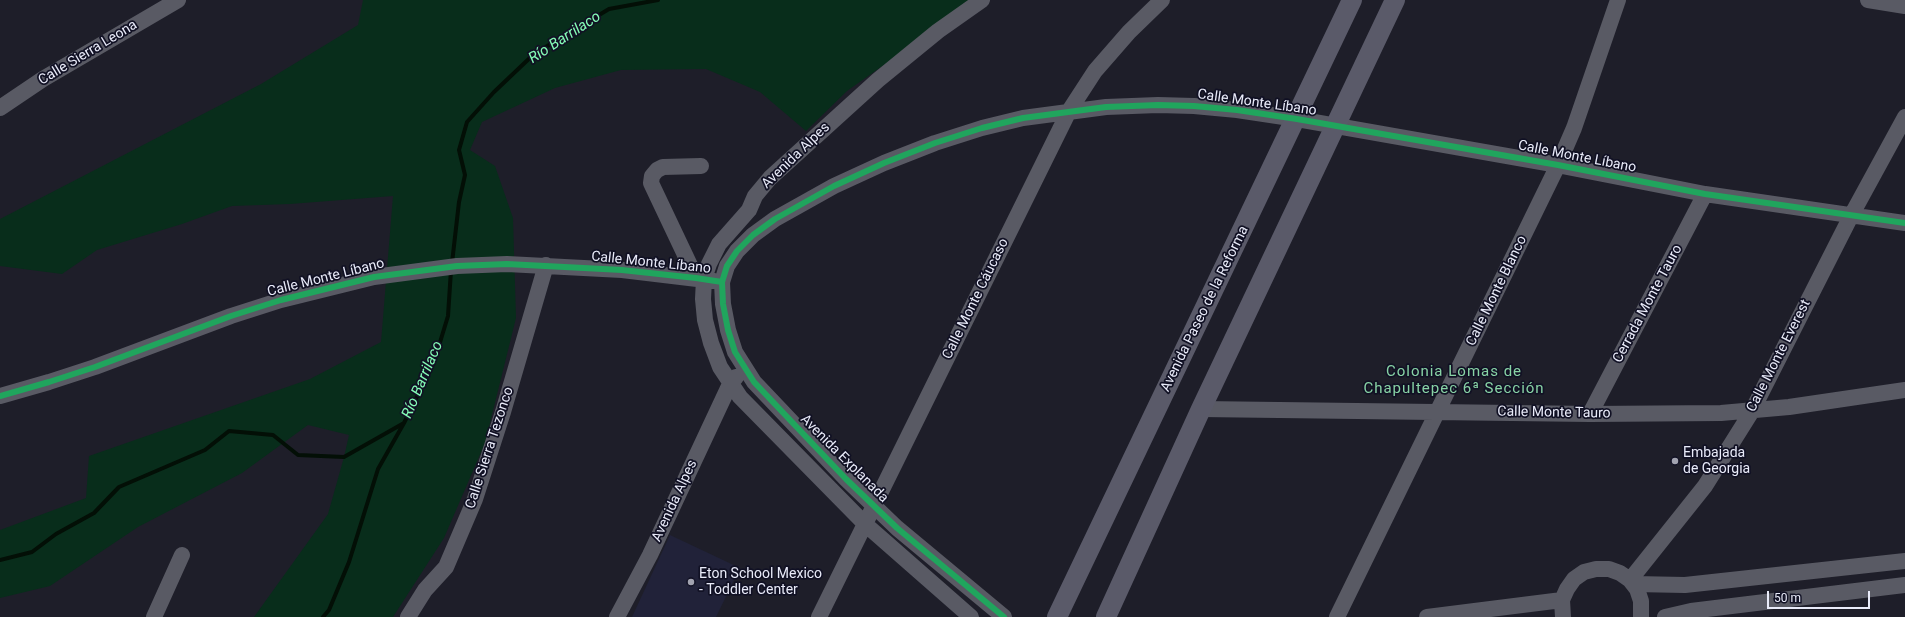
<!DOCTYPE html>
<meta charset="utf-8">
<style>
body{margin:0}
#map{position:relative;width:1905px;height:617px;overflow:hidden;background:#1e1e29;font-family:Roboto,sans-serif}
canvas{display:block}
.scale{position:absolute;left:1767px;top:591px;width:103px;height:18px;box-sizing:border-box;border:2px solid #e9ebf9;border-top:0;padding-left:5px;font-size:12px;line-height:14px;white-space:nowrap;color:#e9ebf9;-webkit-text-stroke:3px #111124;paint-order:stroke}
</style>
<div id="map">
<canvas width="1905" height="617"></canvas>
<div class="scale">50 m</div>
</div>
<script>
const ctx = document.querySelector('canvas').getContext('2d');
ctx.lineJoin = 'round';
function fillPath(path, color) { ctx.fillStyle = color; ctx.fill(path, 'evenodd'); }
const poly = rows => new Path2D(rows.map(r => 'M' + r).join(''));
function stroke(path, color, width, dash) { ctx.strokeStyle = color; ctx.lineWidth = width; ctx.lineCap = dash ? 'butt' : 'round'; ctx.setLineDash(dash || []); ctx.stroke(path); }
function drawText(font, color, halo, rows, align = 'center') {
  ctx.font = font + ' Roboto,sans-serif'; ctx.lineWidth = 3.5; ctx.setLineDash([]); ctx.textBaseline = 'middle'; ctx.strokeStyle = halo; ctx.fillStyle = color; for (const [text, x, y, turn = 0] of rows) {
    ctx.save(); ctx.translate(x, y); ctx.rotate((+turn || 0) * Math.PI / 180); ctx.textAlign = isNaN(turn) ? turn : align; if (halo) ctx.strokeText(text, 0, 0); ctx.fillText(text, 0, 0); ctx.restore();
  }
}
fillPath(poly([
 [670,535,740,568,716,617,632,617]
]), '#212239');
fillPath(poly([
 [363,0,970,0,905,50,847,91,806,131,760,92,706,69,621,70,555,88,482,122,470,150,495,166,513,218,516,318,485,443,444,538,393,617,254,617,328,514,344,457,349,435,308,425,242,473,138,527,50,586,0,598,0,530,86,498,89,456,310,379,381,342,393,196,290,204,232,206,182,224,97,250,62,274,0,266,0,219,261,84,358,25]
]), '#082d1b');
stroke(poly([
 [452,263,459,202,465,175,459,150,467,122,494,92,534,54,609,9,658,0],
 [0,560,32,552,56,534,94,513,119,487,205,450,229,431,273,435,298,455,344,457,404,423],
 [323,617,329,610,349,562,378,469,404,423,434,362,448,316,451,270]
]), '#030f06', 4);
stroke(poly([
 [1868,0,1905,6],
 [0,108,43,79,178,0],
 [696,278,651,183,652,176,657,170,663,167,701,166],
 [0,396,49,382,95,367,231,316,281,300,374,277,457,266,507,264,622,270,714,281],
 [1201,409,1590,414,1721,413,1789,407,1905,390],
 [1590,414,1705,194],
 [1630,580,1705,486,1752,411,1851,216,1905,117],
 [1634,584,1685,585,1905,561],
 [154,617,182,555],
 [408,617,425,590,446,567,475,499,503,412,546,265],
 [617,617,650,555,730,384,736,377],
 [819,617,1069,111,1095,71,1129,32,1162,0],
 [971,617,865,524,740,397,720,367,711,343,705,320,703,299,704,279,709,264,719,244,749,210,755,196,770,178,878,80,938,31,982,0],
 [1004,617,897,528,846,479,754,382,735,352,728,330,723,304,722,282,727,266,737,251,753,235,775,219,834,186,884,163,935,143,982,128,1023,118,1106,107,1158,105,1194,106,1237,110,1297,119,1558,165,1705,194,1905,223],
 [1337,617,1558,165,1574,128,1618,0],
 [1427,617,1562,600],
 [1563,617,1562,600,1567,589,1574,579,1584,572,1596,569,1609,569,1620,573,1630,580,1637,589,1641,601,1641,617],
 [1665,617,1691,611,1905,585]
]), '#595a64', 16);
stroke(poly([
 [1057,617,1352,0],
 [1106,617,1201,409,1395,0]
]), '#5a5a69', 20);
stroke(poly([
 [0,396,49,382,95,367,231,316,281,300,374,277,457,266,507,264,622,270,696,278,722,282],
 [1004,617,897,528,846,479,754,382,735,352,728,330,723,304,722,282,727,266,737,251,753,235,775,219,834,186,884,163,935,143,982,128,1023,118,1106,107,1158,105,1194,106,1237,110,1297,119,1558,165,1705,194,1905,223]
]), '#20a55d', 6);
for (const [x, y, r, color] of [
 [1675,461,4,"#a2a3b0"],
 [691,582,4,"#a2a3b0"]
]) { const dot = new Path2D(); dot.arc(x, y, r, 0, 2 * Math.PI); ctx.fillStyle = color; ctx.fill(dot); stroke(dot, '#111124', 1.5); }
drawText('14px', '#e9ebf9', '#111124', [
 ["Calle Sierra Leona",88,53,-31],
 ["Calle Monte Líbano",1257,103,8],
 ["Avenida Alpes",796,156,-44],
 ["Calle Monte Líbano",1577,157,11],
 ["Calle Monte Líbano",651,263,6],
 ["Calle Monte Líbano",326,278,-14],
 ["Calle Monte Blanco",1497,291,-64],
 ["Calle Monte Cáucaso",976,299,-64],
 ["Cerrada Monte Tauro",1648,304,-62],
 ["Avenida Paseo de la Reforma",1205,309,-64],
 ["Calle Monte Everest",1779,356,-63],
 ["Calle Monte Tauro",1554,413,1],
 ["Calle Sierra Tezonco",490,448,-72],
 ["Avenida Explanada",844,459,45],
 ["Avenida Alpes",675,501,-65]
]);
drawText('14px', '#e9ebf9', '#111124', [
 ["Embajada",1683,453],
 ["de Georgia",1683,469],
 ["Eton School Mexico",699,574],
 ["- Toddler Center",699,590]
], 'left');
drawText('italic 15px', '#85fdb7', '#111124', [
 ["Río Barrilaco",565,38,-33],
 ["Río Barrilaco",423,380,-67]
]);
ctx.letterSpacing = '1px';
drawText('15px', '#88d3a5', '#111124', [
 ["Colonia Lomas de",1454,372],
 ["Chapultepec 6ª Sección",1454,389]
]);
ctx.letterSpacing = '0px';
</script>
